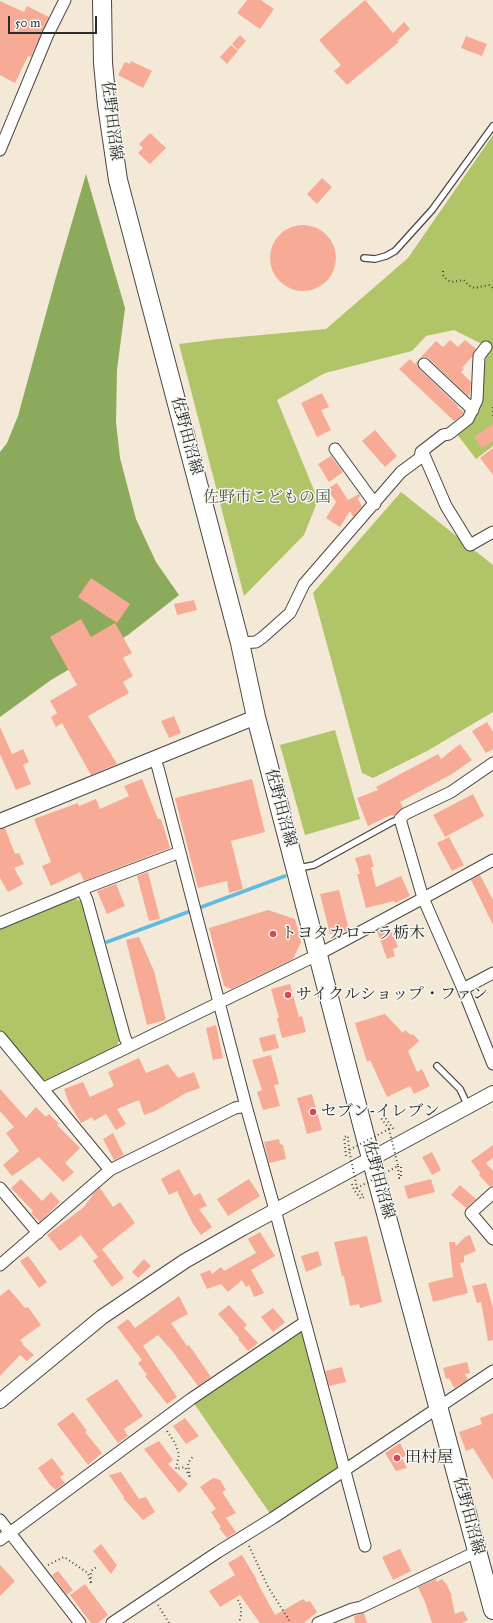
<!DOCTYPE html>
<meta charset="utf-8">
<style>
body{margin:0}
#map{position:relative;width:493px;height:1623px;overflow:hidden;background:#f3e9d6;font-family:"IM FELL Great Primer",serif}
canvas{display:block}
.scale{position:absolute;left:8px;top:16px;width:89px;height:18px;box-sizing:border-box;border:2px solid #2b2b2b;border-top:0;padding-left:5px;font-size:12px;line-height:14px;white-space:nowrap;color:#2b2b2b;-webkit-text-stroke:3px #f6f6f2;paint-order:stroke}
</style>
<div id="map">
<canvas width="493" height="1623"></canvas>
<div class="scale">50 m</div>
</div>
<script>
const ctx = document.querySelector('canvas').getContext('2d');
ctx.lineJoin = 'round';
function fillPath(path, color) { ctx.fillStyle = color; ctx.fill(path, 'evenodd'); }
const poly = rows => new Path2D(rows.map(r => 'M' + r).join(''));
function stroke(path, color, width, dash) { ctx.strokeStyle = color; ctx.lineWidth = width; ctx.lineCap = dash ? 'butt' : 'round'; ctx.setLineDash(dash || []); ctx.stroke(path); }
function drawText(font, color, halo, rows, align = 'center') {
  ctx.font = font + ' "IM FELL Great Primer","Noto Serif JP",serif'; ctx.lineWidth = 3; ctx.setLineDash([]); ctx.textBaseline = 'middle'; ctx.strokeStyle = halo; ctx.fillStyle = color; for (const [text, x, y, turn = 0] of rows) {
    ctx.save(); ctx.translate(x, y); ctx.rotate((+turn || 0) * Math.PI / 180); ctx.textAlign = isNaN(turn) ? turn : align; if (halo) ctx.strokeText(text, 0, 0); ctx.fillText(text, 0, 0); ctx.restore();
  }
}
fillPath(poly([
 [493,135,493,446,476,459,457,434,472,419,488,348,484,345,454,330,426,336,412,351,325,373,277,400,318,500,304,535,244,596,179,344,218,339,326,329,408,258],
 [401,492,493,565,493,712,427,751,373,778,362,773,313,593],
 [335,730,360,819,305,835,280,745],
 [74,898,83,902,120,1039,115,1049,51,1081,40,1079,0,1032,0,928],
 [305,1322,344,1469,273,1518,191,1399]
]), '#b0c468');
fillPath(poly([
 [86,174,125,308,117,370,116,422,120,458,136,519,156,562,179,595,128,635,51,680,0,717,0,452,7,443,18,416,56,277]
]), '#8caa5c');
stroke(poly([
 [107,942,285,876]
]), '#61badf', 3.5);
fillPath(poly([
 [247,0,261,0,274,9,260,29,237,13],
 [365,0,393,33,404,22,410,29,397,41,399,42,347,85,334,71,341,65,319,40],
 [0,1,24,12,27,6,49,17,31,57,28,56,15,83,0,75],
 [240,35,246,41,238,50,232,44],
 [466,36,487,44,482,56,461,48],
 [231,45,238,51,227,64,220,57],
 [131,61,152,71,143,88,118,75,125,62,130,64],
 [150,133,166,148,150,164,138,153,143,148,139,144],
 [322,178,332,187,317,204,307,194],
 '270 258a33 33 0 1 1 66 0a33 33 0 1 1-66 0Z',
 [450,340,458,347,465,340,476,349,472,357,462,368,464,369,461,372,471,382,470,394,468,396,429,359,425,357,420,358,436,341,443,347],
 [410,359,415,364,418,361,417,366,419,369,458,406,457,407,464,412,462,415,454,421,399,369],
 [322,393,329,407,321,410,331,430,317,437,301,403],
 [493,424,493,441,482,448,474,437],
 [375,430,397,456,385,467,362,441],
 [493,448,493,475,480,458],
 [331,456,343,472,329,482,318,464],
 [337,483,348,500,359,494,360,496,358,499,362,506,353,517,350,511,340,527,326,518,336,502,327,489],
 [91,578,130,604,117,623,78,597],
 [194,600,197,610,177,615,174,604],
 [81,619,91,637,115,623,132,653,123,658,133,676,123,682,129,693,88,716,117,764,91,775,62,723,56,727,51,717,57,713,50,701,77,685,50,637],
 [174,716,181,733,169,738,161,721],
 [487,722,493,732,493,749,486,753,472,731],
 [0,727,12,754,23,749,29,762,23,765,31,784,16,790,0,754],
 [460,744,472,760,452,774,400,802,403,807,395,815,392,816,391,815,368,826,357,798,378,790,376,787,438,754,441,759],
 [142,779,158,819,161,819,170,848,84,881,80,872,51,886,42,866,51,862,34,819,78,803,79,806,96,799,100,809,129,796,124,786],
 [252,779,265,832,231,841,243,889,229,893,227,881,198,888,175,798],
 [473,794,484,816,445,837,433,815],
 [5,828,15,854,19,853,24,864,14,868,23,884,8,892,0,878,0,829],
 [449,837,464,865,452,871,437,843],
 [370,854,374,867,371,867,376,887,401,876,410,896,395,903,394,901,366,908,357,874,360,874,355,858],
 [148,872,160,919,149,921,137,876],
 [480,875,493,900,493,925,471,880],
 [116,884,125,906,107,914,97,891],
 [339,890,349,930,330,934,320,894],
 [268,910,295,919,301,942,293,959,231,989,224,986,209,928],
 [385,927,387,934,392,932,398,947,393,949,395,956,387,959,377,931],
 [139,937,154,971,166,1020,147,1025,126,940],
 [290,984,299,1017,302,1016,306,1032,282,1038,277,1018,279,1018,271,989],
 [385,1014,403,1033,405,1030,411,1035,413,1034,419,1041,408,1051,417,1072,422,1069,430,1086,414,1094,410,1086,387,1097,370,1060,367,1062,355,1023],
 [216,1025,223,1058,213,1060,206,1028],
 [275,1034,279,1048,263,1052,259,1038],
 [271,1055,279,1084,274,1085,280,1106,263,1110,257,1092,262,1090,252,1060],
 [139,1058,146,1073,168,1064,178,1078,194,1072,200,1088,186,1093,155,1111,144,1115,139,1100,117,1109,126,1124,116,1130,106,1114,94,1121,92,1117,81,1123,69,1103,64,1089,83,1082,90,1097,114,1086,108,1072],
 [0,1089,26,1118,36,1107,46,1117,49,1114,59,1124,57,1125,80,1148,65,1163,74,1172,63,1182,39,1157,12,1176,3,1165,19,1151,6,1133,14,1127,0,1111],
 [312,1094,322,1130,307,1134,297,1098],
 [113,1133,124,1155,114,1160,103,1139],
 [279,1139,280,1144,283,1145,286,1159,269,1163,264,1142],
 [493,1145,493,1158,486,1163,493,1171,493,1186,490,1187,479,1175,480,1173,471,1161],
 [432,1152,441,1170,432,1175,422,1157],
 [179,1169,194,1196,200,1193,207,1206,199,1209,212,1227,201,1235,193,1224,177,1191,169,1195,161,1179],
 [21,1179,42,1201,51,1192,60,1202,40,1222,31,1213,33,1211,11,1188],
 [249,1179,260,1196,228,1216,217,1199],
 [431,1179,435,1192,408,1199,404,1186],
 [460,1185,476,1199,466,1208,451,1195],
 [100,1188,113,1207,120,1202,135,1223,102,1249,124,1278,112,1287,93,1261,98,1257,81,1235,60,1251,47,1235,84,1207,94,1193],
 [260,1232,275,1256,251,1270,264,1293,254,1297,249,1285,246,1287,242,1280,228,1292,221,1284,207,1289,200,1274,210,1270,212,1274,221,1267,224,1271,256,1253,248,1239],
 [470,1235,476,1251,464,1256,464,1262,460,1263,468,1293,433,1302,428,1283,453,1277,449,1242,455,1242,456,1246,465,1237],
 [367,1236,382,1302,360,1308,359,1304,350,1306,344,1276,342,1276,334,1242],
 [318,1251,322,1265,306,1272,301,1256],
 [28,1256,47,1282,39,1288,20,1261],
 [144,1259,151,1266,138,1278,132,1272],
 [486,1283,493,1308,493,1340,488,1341,481,1302,477,1303,472,1286],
 [9,1289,25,1308,28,1307,41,1325,20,1340,23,1343,22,1344,34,1355,27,1361,20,1355,0,1376,0,1296],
 [179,1296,188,1314,171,1323,187,1346,189,1345,211,1377,198,1386,173,1352,158,1335,143,1346,177,1397,167,1404,145,1376,147,1375,138,1363,142,1360,117,1327,128,1319,135,1328],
 [229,1305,247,1325,244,1328,258,1343,248,1351,238,1339,239,1338,218,1314],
 [273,1308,285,1322,273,1332,261,1317],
 [467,1362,470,1373,465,1374,468,1380,454,1388,449,1378,446,1379,443,1368],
 [342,1367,346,1382,329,1386,325,1371],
 [117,1379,143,1416,124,1429,128,1436,118,1443,86,1399],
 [73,1412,87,1431,85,1432,102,1453,88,1465,57,1424],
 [493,1413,493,1480,473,1448,466,1451,459,1432,482,1424,480,1418],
 [185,1418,199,1436,186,1444,173,1426],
 [159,1441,173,1460,168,1464,188,1484,179,1493,144,1449],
 [400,1443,406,1455,402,1458,407,1468,396,1471,385,1453],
 [52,1458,64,1474,60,1477,65,1483,56,1490,50,1485,38,1468],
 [121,1472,139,1499,146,1497,155,1512,143,1520,123,1498,124,1497,109,1475],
 [213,1478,220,1480,226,1490,222,1492,236,1513,226,1518,236,1532,227,1538,219,1528,221,1527,211,1512,216,1509,200,1487],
 [101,1544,117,1565,111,1574,93,1551],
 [400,1549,411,1571,393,1580,382,1557],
 [242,1555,257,1580,256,1580,275,1615,303,1599,306,1602,310,1601,317,1612,304,1623,260,1623,240,1595,220,1607,209,1591,235,1575,228,1563],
 [0,1565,15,1581,0,1596],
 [58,1571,73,1590,67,1595,52,1575],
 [436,1579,437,1582,442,1579,447,1585,452,1596,451,1596,455,1614,463,1611,468,1620,462,1623,432,1623,425,1602,418,1587],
 [85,1584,108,1615,98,1623,91,1623,70,1595],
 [364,1613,367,1623,355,1623,354,1616]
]), '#f7ab96');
const service = poly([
 [364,258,375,259,386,256,395,251,432,210,493,126],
 [299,868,314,865,392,822,400,819],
 [437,1066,460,1089,468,1106]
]);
const minor = poly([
 [0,150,48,34,65,0],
 [424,364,473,410],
 [335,449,375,504],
 [420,458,421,452,443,435,449,434,468,419,477,400,479,356,486,347],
 [240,643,256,642,263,637,290,613,304,584,401,472,424,455,446,506,470,545,493,532],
 [154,758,158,768,246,1106,275,1210,365,1546],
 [493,763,451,792,405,814,400,819,423,898,463,989,493,1064],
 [82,889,87,900,125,1038,129,1046],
 [0,923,82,889,180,852],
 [463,989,493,973],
 [0,1037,110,1170],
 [44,1088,319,954,433,893,493,860],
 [0,1188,38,1233],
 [493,1193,471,1213,493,1239],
 [0,1265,110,1170,235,1108,246,1106],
 [0,1520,80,1623],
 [0,1540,191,1399,305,1322],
 [112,1623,218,1552,273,1518,493,1371],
 [318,1623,352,1609,361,1607,478,1551]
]);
const tertiary = poly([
 [0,821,256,717],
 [0,1401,102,1317,185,1261,243,1228,493,1093]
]);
const primary = poly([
 [102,0,103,63,107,105,118,180,240,643,256,717,364,1132,493,1610]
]);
stroke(service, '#494845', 8);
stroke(minor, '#494845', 13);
stroke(tertiary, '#494845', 16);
stroke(primary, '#494845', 20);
stroke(poly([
 [443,271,443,275,446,279,451,282,464,280,468,285,474,288,490,285,493,289],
 [493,407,493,417],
 [389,1129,381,1118,384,1116,395,1131],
 [346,1156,344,1137,348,1136,349,1150],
 [398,1166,399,1178,401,1178,401,1164],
 [352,1184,354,1190,361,1199,364,1197,357,1188],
 [167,1431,175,1443,179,1454,176,1469,185,1467,190,1478,188,1463,194,1455],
 [249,1546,268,1587,291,1623],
 [48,1565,64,1557,88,1573,91,1584,91,1571,98,1566],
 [238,1600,241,1606,241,1615,239,1623],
 [158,1605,169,1623]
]), '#494845', 2, [1, 3]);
stroke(service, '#fff', 5.5);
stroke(minor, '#fff', 11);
stroke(tertiary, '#fff', 14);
stroke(primary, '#fff', 18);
stroke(poly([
 [389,1129,398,1166,357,1188,349,1150,389,1129]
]), '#494845', 2, [1, 3]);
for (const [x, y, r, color] of [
 [273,934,4,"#d1495b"],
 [288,995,4,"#d1495b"],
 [313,1112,4,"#d1495b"],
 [397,1458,4,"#d1495b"]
]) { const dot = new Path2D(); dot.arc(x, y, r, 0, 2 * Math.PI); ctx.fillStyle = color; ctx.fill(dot); stroke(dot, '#f6f6f2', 1.5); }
drawText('16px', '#2b2b2b', '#f6f6f2', [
 ["佐野田沼線",111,121,83],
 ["佐野田沼線",186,436,75],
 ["佐野田沼線",280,808,75],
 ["佐野田沼線",378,1180,75],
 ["佐野田沼線",468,1516,75]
]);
drawText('16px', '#53593d', '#f6f6f2', [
 ["佐野市こどもの国",267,498]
]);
drawText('16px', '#2b2b2b', '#f6f6f2', [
 ["トヨタカローラ栃木",281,934],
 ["サイクルショップ・ファン",296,995],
 ["セブン-イレブン",321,1112],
 ["田村屋",405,1458]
], 'left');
</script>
